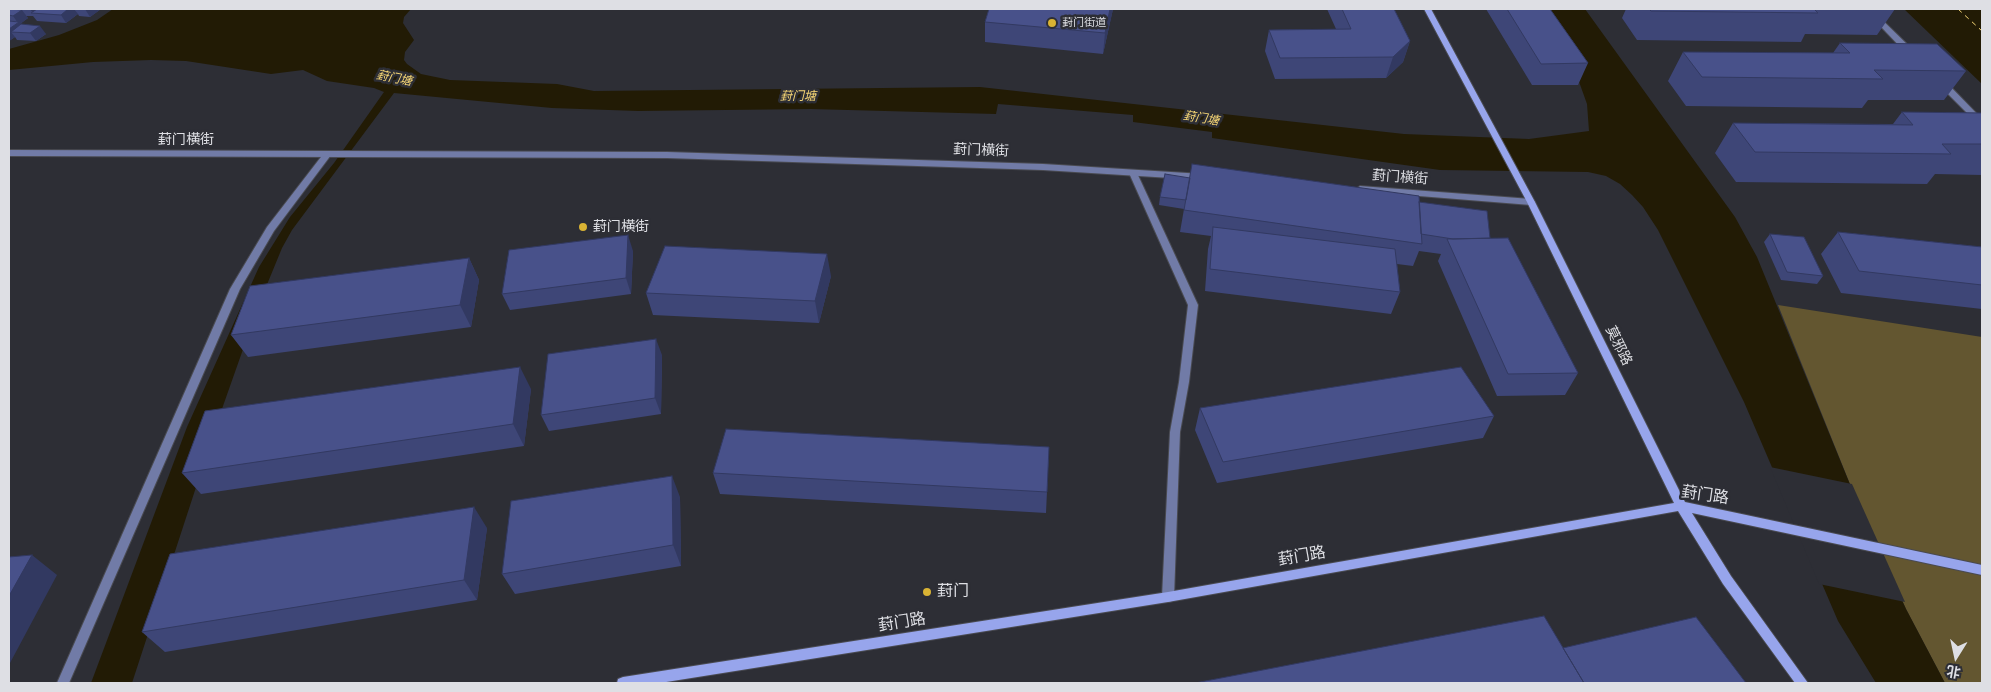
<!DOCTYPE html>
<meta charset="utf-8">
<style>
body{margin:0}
#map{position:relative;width:1991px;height:692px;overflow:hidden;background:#2d2e35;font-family:Poppins,"Noto Sans SC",sans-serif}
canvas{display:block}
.frame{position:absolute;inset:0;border:10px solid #dedfe4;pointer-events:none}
.north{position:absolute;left:1931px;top:632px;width:50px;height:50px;-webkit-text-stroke:4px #2d2e35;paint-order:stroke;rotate:190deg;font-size:14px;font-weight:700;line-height:20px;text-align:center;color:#dedfe4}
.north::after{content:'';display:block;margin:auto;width:18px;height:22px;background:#dedfe4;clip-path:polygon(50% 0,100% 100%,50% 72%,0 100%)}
</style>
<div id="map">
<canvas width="1991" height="692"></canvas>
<div class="frame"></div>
<div class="north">北</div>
</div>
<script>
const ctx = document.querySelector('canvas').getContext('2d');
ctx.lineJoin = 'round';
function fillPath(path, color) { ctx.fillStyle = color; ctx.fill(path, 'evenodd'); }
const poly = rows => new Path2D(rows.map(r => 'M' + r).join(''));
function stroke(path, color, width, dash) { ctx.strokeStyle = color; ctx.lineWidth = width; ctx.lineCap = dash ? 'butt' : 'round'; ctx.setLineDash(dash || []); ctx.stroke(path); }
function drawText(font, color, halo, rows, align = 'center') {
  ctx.font = font + ' Poppins,"Noto Sans SC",sans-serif'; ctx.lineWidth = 5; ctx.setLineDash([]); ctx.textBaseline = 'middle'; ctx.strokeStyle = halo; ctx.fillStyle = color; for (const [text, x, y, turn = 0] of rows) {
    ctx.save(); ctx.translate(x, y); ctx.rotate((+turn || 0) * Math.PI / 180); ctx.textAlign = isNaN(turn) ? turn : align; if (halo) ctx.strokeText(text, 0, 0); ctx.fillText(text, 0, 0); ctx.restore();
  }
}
fillPath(poly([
 [1778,305,1982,337,1982,683,1945,683,1906,609,1858,504]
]), '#635630');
fillPath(poly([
 [113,9,411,9,404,17,403,23,414,40,405,52,404,60,407,64,421,74,450,80,557,84,594,91,980,87,1404,134,1529,139,1589,131,1587,104,1577,76,1535,9,1585,9,1735,217,1757,257,1858,504,1906,609,1945,683,1876,683,1838,621,1744,402,1658,230,1643,207,1632,195,1620,184,1606,176,1588,172,1440,170,1212,138,1212,132,1133,122,1133,115,998,104,996,114,811,109,638,111,552,108,394,93,292,230,282,248,259,304,217,423,132,683,91,683,187,427,259,267,290,217,334,163,384,92,374,88,327,81,303,70,271,74,186,61,151,60,93,62,9,70,9,49,59,35,97,20],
 [1904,9,1982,9,1982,84]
]), '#221b05');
fillPath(poly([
 [1770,467,1852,484,1905,602,1819,584]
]), '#2d2e35');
stroke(poly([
 [1958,9,1982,31]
]), '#f6d675', 1, [5, 4.5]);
const lane = poly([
 [1864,9,1871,9,1913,50,1913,54,1907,54,1864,9],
 [1939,81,1945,81,1982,119,1982,125,1979,125,1939,85,1939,81],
 [327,152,331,155,274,231,240,289,69,683,57,683,230,289,267,227,324,153,327,152],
 [1133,170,1137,173,1198,305,1189,382,1180,432,1174,597,1172,601,1168,602,1164,601,1162,597,1170,432,1179,382,1188,305,1129,173,1133,170]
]);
const street = poly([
 [9,150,667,152,1043,164,1203,174,1207,177,1203,180,1043,170,667,158,9,156,9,150],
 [1360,186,1531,199,1535,202,1531,205,1357,191,1356,189,1360,186]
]);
const secondary = poly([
 [1424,9,1431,9,1535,202,1685,502,1982,565,1982,575,1692,513,1731,576,1808,683,1795,683,1723,584,1678,511,1168,602,660,683,617,683,618,679,623,677,1168,592,1674,503,1527,202,1424,9]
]);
stroke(lane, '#494a51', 2);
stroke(street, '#494a51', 2);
stroke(secondary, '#494a51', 2);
fillPath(lane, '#717ba7');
fillPath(street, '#717ba7');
fillPath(secondary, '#97a5ec');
fillPath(poly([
 [9,9,101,9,90,17,79,16,78,14,66,23,37,21,33,16,26,16,28,18,20,24,21,25,46,34,36,41,17,40,15,37,9,41],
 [989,9,1113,9,1103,54,985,42,985,22],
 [1327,9,1394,9,1410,41,1403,62,1386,78,1275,79,1265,51,1269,30,1336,29],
 [1486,9,1550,9,1588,63,1578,85,1532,85],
 [1626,9,1895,9,1877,35,1805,34,1801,42,1637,40,1622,18],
 [1840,43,1966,71,1944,100,1868,100,1862,108,1686,106,1668,81,1683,52,1833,53],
 [1902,112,1982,113,1982,175,1935,174,1927,184,1736,182,1715,153,1733,123,1893,124],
 [1190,178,1419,202,1490,238,1578,373,1565,395,1497,396,1438,261,1441,254,1419,251,1413,266,1397,264,1400,292,1391,314,1205,291,1208,249,1211,236,1180,232,1184,209,1159,205,1160,197],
 [1838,232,1982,247,1982,309,1841,293,1821,254],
 [1770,234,1823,276,1817,284,1781,280,1764,242],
 [633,251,631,294,510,310,502,294],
 [469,258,479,280,471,327,248,357,231,335],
 [831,276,819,323,653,315,646,293],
 [662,355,661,414,549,431,541,415],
 [531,389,524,446,201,494,182,473],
 [1200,408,1494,416,1483,438,1217,483,1195,430],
 [1049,447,1046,513,720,494,713,473],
 [680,497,681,566,515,594,502,574],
 [487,528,477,600,165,652,142,632]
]), '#3e4677');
fillPath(poly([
 [30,9,47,9,33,13],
 [68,9,74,9,78,14,66,23,61,15],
 [85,9,101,9,90,17],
 [1110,9,1113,9,1103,54,1105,33],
 [22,10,28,18,20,24,25,31,11,32,15,37,9,41,9,29,18,23,13,16],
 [40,26,46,34,36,41,30,33],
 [1410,41,1403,62,1386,78,1393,57],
 [628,235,633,251,631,294,626,278],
 [827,254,831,276,819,323,815,301],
 [469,258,479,280,471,327,460,305],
 [656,339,662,355,661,414,655,398],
 [520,367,531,389,524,446,513,424],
 [672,476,680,497,681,566,673,545],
 [474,507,487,528,477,600,464,580],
 [32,555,57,575,10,663,9,662,9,596]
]), '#323961');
const building = poly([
 [9,9,11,9,22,10,13,16,9,15,9,9],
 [37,9,68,9,61,15,31,13,37,9],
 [989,9,1110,9,1105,33,985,22,989,9],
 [1342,9,1394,9,1410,41,1393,57,1280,58,1269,30,1351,29,1342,9],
 [1507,9,1550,9,1588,63,1541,64,1507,9],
 [1649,9,1814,9,1818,13,1651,11,1649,9],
 [9,21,19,22,9,29,9,21],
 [21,24,40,26,30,33,11,32,21,24],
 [1840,43,1937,44,1966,71,1874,70,1883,79,1702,77,1683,52,1850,53,1840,43],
 [1902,112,1982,113,1982,144,1942,144,1951,154,1755,152,1733,123,1913,125,1902,112],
 [1192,164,1419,196,1422,244,1184,210,1192,164],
 [1165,174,1190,178,1186,200,1160,197,1165,174],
 [1419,202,1487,211,1490,238,1453,239,1421,234,1419,202],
 [1213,227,1395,249,1400,292,1210,269,1213,227],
 [1838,232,1982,247,1982,285,1859,271,1838,232],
 [1770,234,1804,237,1823,276,1787,272,1770,234],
 [628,235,626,278,502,294,509,250,628,235],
 [1508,238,1578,373,1508,374,1447,239,1508,238],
 [665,246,827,254,815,301,646,293,665,246],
 [469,258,460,305,231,335,250,286,469,258],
 [656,339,655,398,541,415,548,354,656,339],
 [520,367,513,424,182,473,205,411,520,367],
 [1461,367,1494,416,1223,462,1200,408,1461,367],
 [726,429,1049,447,1047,492,713,473,726,429],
 [672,476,673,545,502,574,511,501,672,476],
 [474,507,464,580,142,632,170,554,474,507],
 [32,555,9,596,9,557,32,555],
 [1544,616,1584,683,1195,683,1544,616],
 [1696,617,1746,683,1584,683,1563,648,1696,617]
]);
fillPath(building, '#48518a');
stroke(building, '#323961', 1);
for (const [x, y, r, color] of [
 [1052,23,5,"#d9b334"],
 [583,227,5,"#d9b334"],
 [927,592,5,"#d9b334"]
]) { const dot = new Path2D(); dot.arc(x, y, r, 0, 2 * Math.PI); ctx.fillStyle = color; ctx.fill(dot); stroke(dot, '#2d2e35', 2); }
drawText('11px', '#dedfe4', '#2d2e35', [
 ["葑门街道",1062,23]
], 'left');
drawText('italic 12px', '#f6d675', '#2d2e35', [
 ["葑门塘",394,79,11],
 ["葑门塘",798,97],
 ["葑门塘",1201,119,9]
]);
drawText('14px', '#dedfe4', '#2d2e35', [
 ["葑门横街",186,140],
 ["葑门横街",981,151,2],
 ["葑门横街",1400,178,4],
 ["莫邪路",1618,346,64]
]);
drawText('14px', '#dedfe4', '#2d2e35', [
 ["葑门横街",593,227]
], 'left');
drawText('16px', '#dedfe4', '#2d2e35', [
 ["葑门路",1705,496,8],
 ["葑门路",1302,557,-10],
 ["葑门路",902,623,-9]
]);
drawText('16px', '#dedfe4', '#2d2e35', [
 ["葑门",937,592]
], 'left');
</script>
